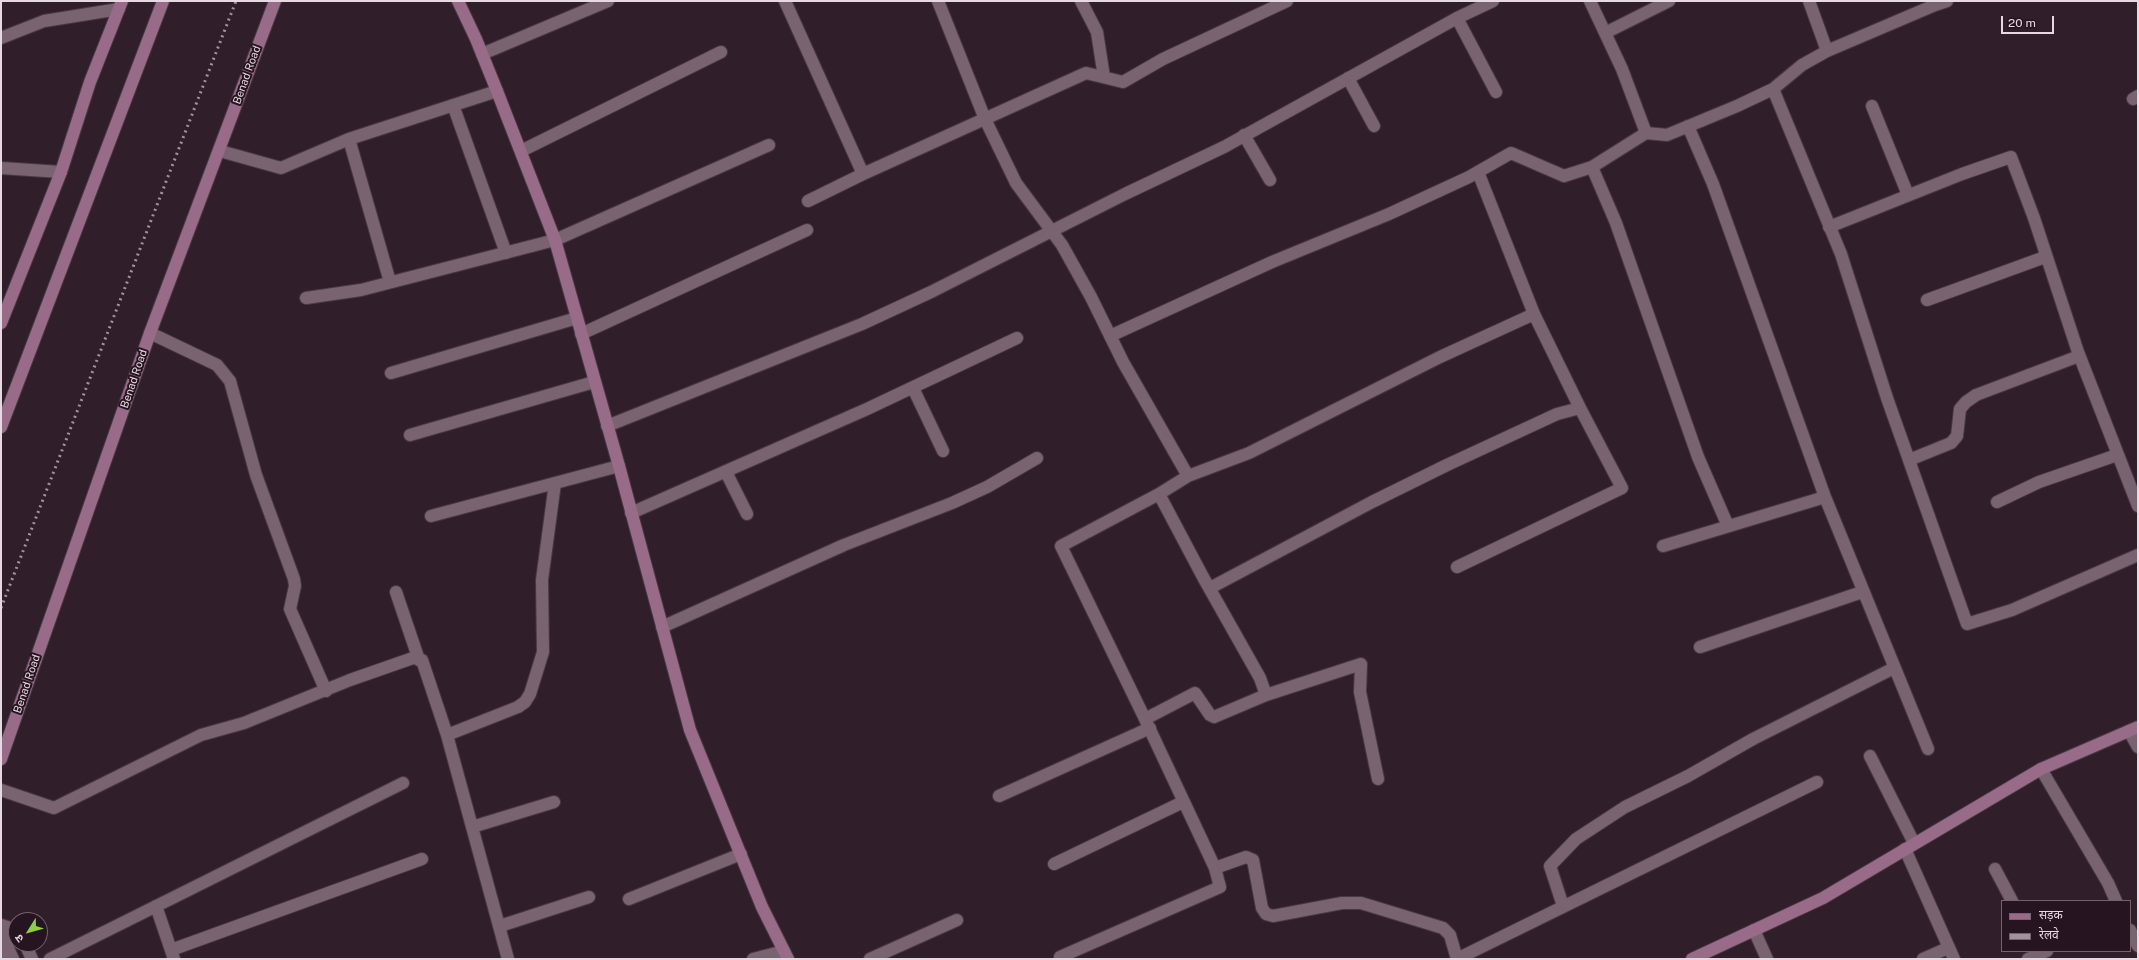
<!DOCTYPE html>
<meta charset="utf-8">
<style>
body{margin:0}
#map{position:relative;width:2139px;height:960px;overflow:hidden;background:#301e2a;font-family:"Public Sans","Noto Sans Devanagari",sans-serif}
canvas{display:block}
.frame{position:absolute;inset:0;border:2px solid #e6d9e1;pointer-events:none}
.legend{position:absolute;left:2001px;top:900px;width:130px;height:52px;box-sizing:border-box;background:#261420;border:1px solid #73636d;margin:0;padding:5px 7px;list-style:none;font-size:12px;color:#e6d9e1}
.legend li{display:flex;align-items:center;gap:8px;height:20px}
.legend b{width:20px;border:1px solid #73636d}
.north{position:absolute;left:8px;top:912px;width:40px;height:40px;box-sizing:border-box;background:#261420;border:1px solid #73636d;border-radius:50%;rotate:233deg;font-size:11px;font-weight:700;line-height:16px;text-align:center;color:#e6d9e1}
.north::after{content:'';display:block;margin:auto;width:14px;height:18px;background:#8fcd41;clip-path:polygon(50% 0,100% 100%,50% 72%,0 100%)}
.scale{position:absolute;left:2001px;top:16px;width:53px;height:18px;box-sizing:border-box;border:2px solid #e6d9e1;border-top:0;padding-left:5px;font-size:12px;line-height:14px;white-space:nowrap;color:#e6d9e1;-webkit-text-stroke:3px #261420;paint-order:stroke}
</style>
<div id="map">
<canvas width="2139" height="960"></canvas>
<div class="frame"></div>
<ul class="legend">
<li><b style="height:5px;background:#986b89"></b>सड़क</li>
<li><b style="height:5px;background:#a1929c"></b>रेलवे</li>
</ul>
<div class="north">उ</div>
<div class="scale">20 m</div>
</div>
<script>
const ctx = document.querySelector('canvas').getContext('2d');
ctx.lineJoin = 'round';
const poly = rows => new Path2D(rows.map(r => 'M' + r).join(''));
function stroke(path, color, width, dash) { ctx.strokeStyle = color; ctx.lineWidth = width; ctx.lineCap = dash ? 'butt' : 'round'; ctx.setLineDash(dash || []); ctx.stroke(path); }
function drawText(font, color, halo, rows, align = 'center') {
  ctx.font = font + ' "Public Sans",sans-serif'; ctx.lineWidth = 4; ctx.setLineDash([]); ctx.textBaseline = 'middle'; ctx.strokeStyle = halo; ctx.fillStyle = color; for (const [text, x, y, turn = 0] of rows) {
    ctx.save(); ctx.translate(x, y); ctx.rotate((+turn || 0) * Math.PI / 180); ctx.textAlign = isNaN(turn) ? turn : align; if (halo) ctx.strokeText(text, 0, 0); ctx.fillText(text, 0, 0); ctx.restore();
  }
}
const street = poly([
 [785,1,863,174,1086,73,1123,82,1163,59,1287,1],
 [938,1,985,119,1016,183,1062,245,1091,297,1123,362,1188,476,1159,494,1203,577,1260,678,1266,695,1214,717,1210,715,1195,693,1145,719,1215,868,1246,857,1253,860,1262,908,1266,914,1273,916,1342,903,1361,903,1443,928,1450,935,1457,959],
 [1081,1,1097,32,1104,77],
 [1590,1,1622,69,1646,133,1592,167],
 [1809,1,1827,51],
 [1935,5,1947,1],
 [1457,18,1496,92],
 [1605,33,1669,1],
 [1,38,44,21,119,9],
 [482,54,608,1],
 [1348,78,1374,126],
 [1773,89,1841,254,1887,398,1967,624,2012,610,2138,555],
 [2133,99,2138,96],
 [453,105,506,253],
 [1872,106,1908,195],
 [1688,126,1713,184,1825,497,1928,749],
 [1646,133,1667,135,1737,106,1773,89,1802,65,1827,51,1935,5,1934,1],
 [1244,135,1270,180],
 [349,139,390,282],
 [220,151,281,168,349,139,497,91],
 [521,151,721,52],
 [1,168,61,172],
 [1478,172,1534,314],
 [808,201,863,174],
 [1829,227,1962,174,2011,157,2034,218,2078,352,2138,506],
 [306,298,361,290,555,240,769,145],
 [1927,300,2045,257],
 [150,333,217,365,230,381,256,475,294,579,295,586,290,609,326,691],
 [581,334,807,230],
 [1110,336,1272,262,1389,214,1469,177,1511,153,1564,176,1592,167,1616,223,1698,457,1728,526],
 [391,373,577,318],
 [913,388,943,451],
 [607,426,862,324,931,292,1125,194,1224,147,1457,18,1493,1],
 [410,435,594,382],
 [1909,460,1951,443,1957,436,1960,409,1966,402,1976,395,2079,356],
 [726,472,747,514],
 [1188,476,1249,453,1440,357,1534,314,1580,408],
 [1997,502,2039,482,2117,455],
 [631,513,867,409,1017,338],
 [431,516,619,466],
 [1663,546,1825,497],
 [1210,588,1372,502,1447,465,1557,414,1580,408,1622,488,1457,567],
 [396,592,419,660],
 [662,627,844,545,952,503,987,487,1037,458],
 [1700,647,1862,592],
 [1266,695,1361,664,1360,692,1378,779],
 [1145,719,1061,546,1159,494],
 [2129,731,2138,747],
 [447,735,518,707,525,702,530,694,543,652,542,580,555,483],
 [1870,756,1914,843],
 [2041,769,2108,883,2116,901],
 [1,790,54,808,201,735,244,723,350,680,413,658,422,660,447,735,508,959],
 [999,796,1150,728],
 [472,827,554,802],
 [1905,849,1954,959],
 [1054,864,1183,802],
 [1995,869,2012,901],
 [629,899,741,854],
 [156,906,174,959],
 [1563,906,1550,866,1576,839,1625,807,1688,776,1753,739,1894,668],
 [1,925,16,930],
 [500,926,589,897],
 [1754,930,1767,959],
 [2130,930,2138,946],
 [1,933,13,959],
 [25,944,32,959],
 [171,950,422,859],
 [1060,957,1220,887,1215,868],
 [1,959,7,943],
 [50,959,403,783],
 [753,959,784,951],
 [870,959,957,920],
 [1457,959,1817,782],
 [1923,959,1948,948],
 [2028,959,2047,951]
]);
const secondary = poly([
 [458,1,476,39,497,91,555,240,619,466,690,730,762,907,788,959],
 [1,323,61,172,90,82,122,1],
 [1,427,163,1],
 [1,759,150,333,275,1],
 [1692,959,1823,898,2041,769,2138,727]
]);
stroke(street, '#493944', 14);
stroke(secondary, '#493944', 14);
stroke(street, '#796371', 12);
stroke(secondary, '#986b89', 12);
stroke(poly([
 [1,608,236,1]
]), '#a1929c', 3, [2, 4]);
drawText('11px', '#e6d9e1', '#261420', [
 ["Benad Road",247,75,-70],
 ["Benad Road",134,379,-71],
 ["Benad Road",27,684,-71]
]);
</script>
